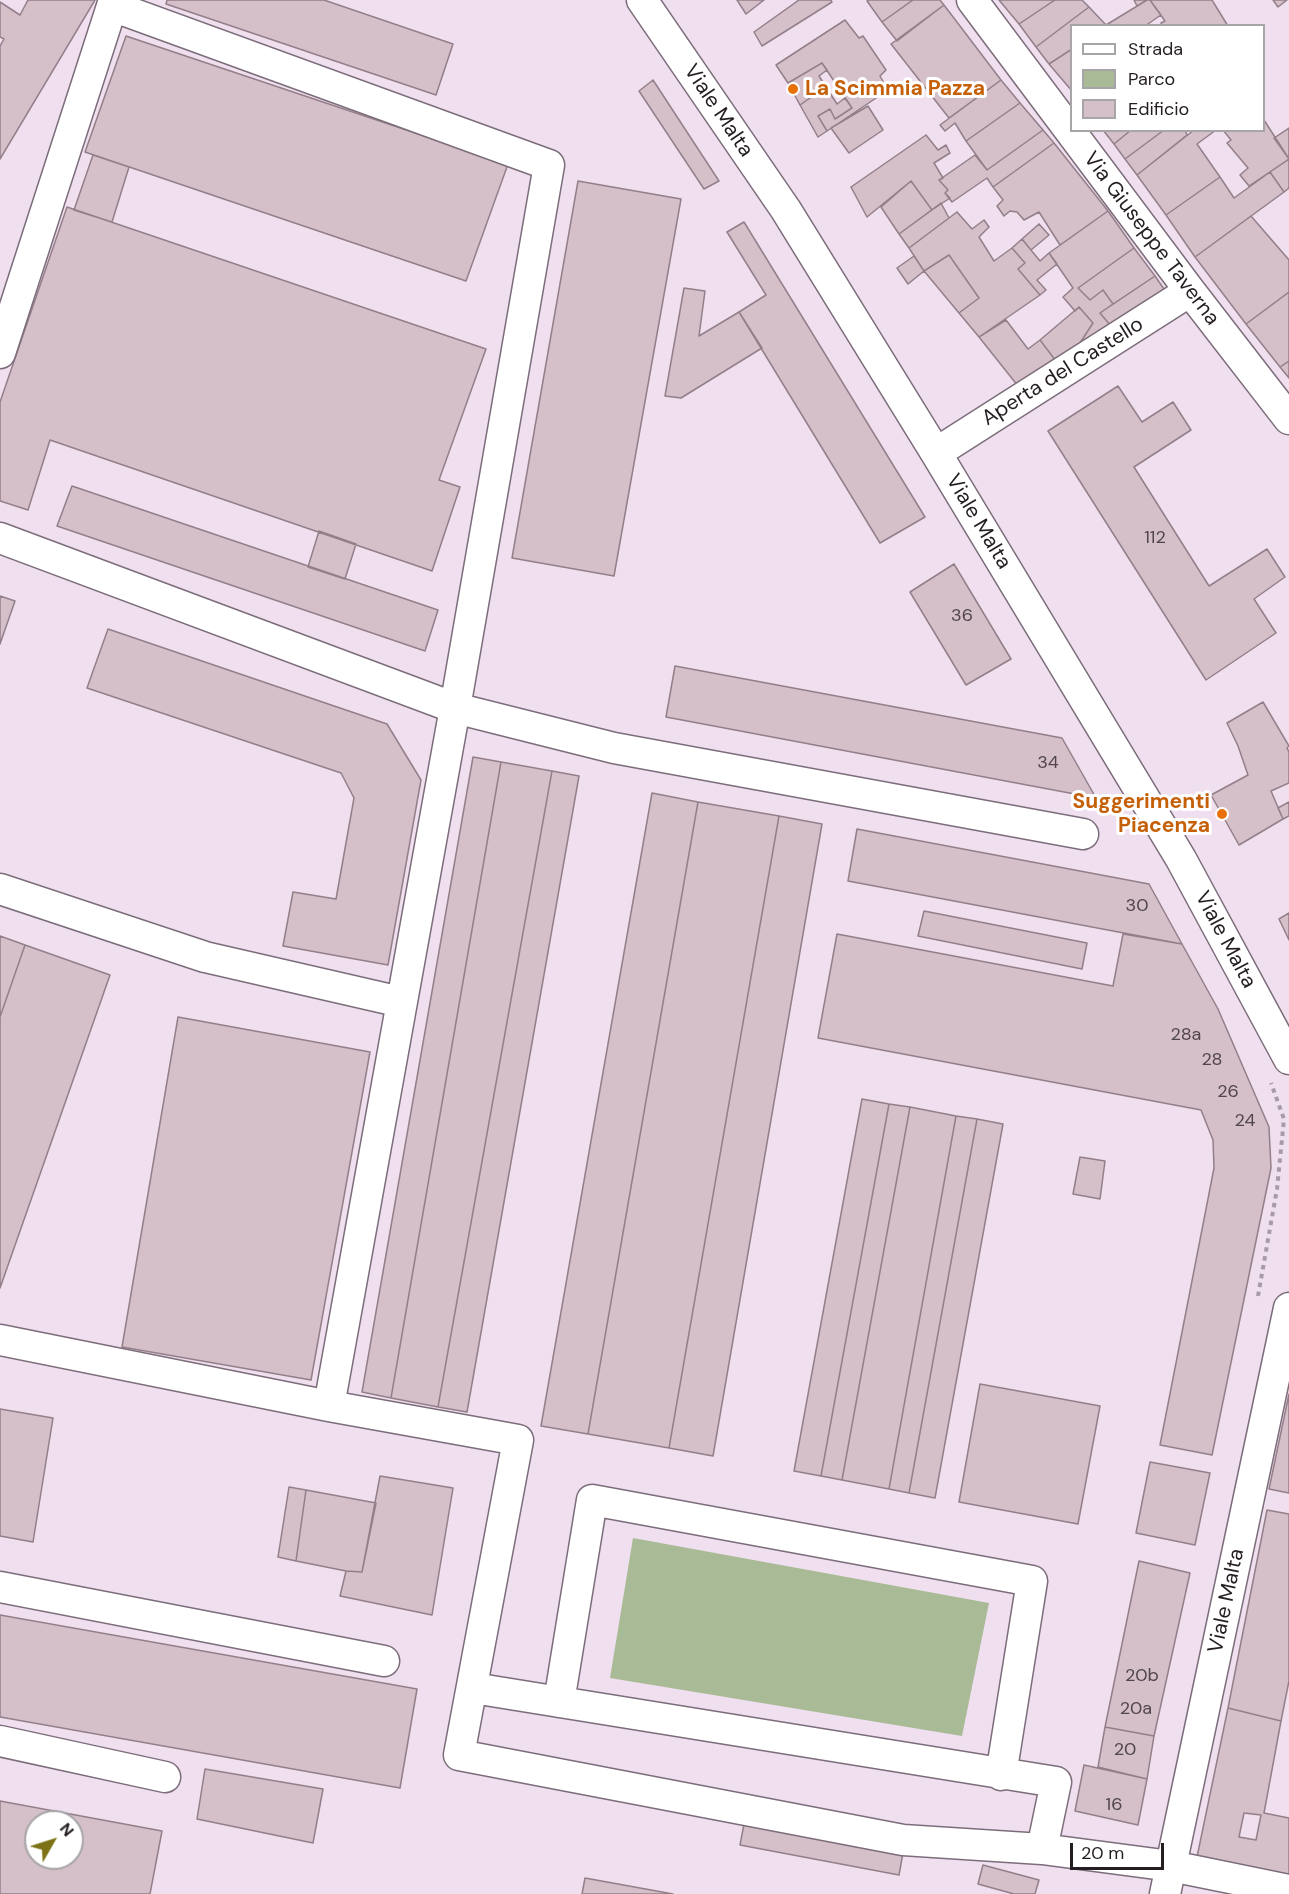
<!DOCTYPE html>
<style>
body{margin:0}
#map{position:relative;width:1289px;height:1894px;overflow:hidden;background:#f0dfef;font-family:"DM Sans",sans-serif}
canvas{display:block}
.legend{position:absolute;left:1070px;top:24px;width:195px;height:108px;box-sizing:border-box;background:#fff;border:2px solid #a7a5a7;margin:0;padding:8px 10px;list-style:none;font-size:18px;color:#241e23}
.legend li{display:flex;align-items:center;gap:12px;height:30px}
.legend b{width:30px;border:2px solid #a7a5a7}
.north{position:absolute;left:24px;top:1810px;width:60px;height:60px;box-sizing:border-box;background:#fff;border:2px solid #a7a5a7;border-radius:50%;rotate:51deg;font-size:16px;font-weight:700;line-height:24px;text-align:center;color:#241e23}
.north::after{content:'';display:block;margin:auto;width:21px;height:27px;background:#7d7316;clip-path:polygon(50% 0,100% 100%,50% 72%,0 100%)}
.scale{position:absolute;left:1070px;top:1843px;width:94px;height:27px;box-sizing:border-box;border:3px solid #241e23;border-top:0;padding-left:8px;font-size:18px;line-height:21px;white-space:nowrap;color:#241e23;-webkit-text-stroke:4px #fff;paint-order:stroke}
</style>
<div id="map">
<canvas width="1289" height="1894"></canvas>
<ul class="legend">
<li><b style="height:8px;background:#fff"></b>Strada</li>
<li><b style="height:16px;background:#a9bb96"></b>Parco</li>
<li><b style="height:16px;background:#d5bfc9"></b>Edificio</li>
</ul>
<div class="north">N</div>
<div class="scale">20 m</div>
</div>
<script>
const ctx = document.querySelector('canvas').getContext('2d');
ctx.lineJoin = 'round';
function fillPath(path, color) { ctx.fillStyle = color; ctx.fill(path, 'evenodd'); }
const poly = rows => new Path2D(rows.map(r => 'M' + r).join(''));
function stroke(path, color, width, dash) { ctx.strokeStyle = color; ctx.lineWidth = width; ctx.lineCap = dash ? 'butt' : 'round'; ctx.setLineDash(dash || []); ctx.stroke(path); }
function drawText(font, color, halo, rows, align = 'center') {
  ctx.font = font + ' "DM Sans",sans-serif'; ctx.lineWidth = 6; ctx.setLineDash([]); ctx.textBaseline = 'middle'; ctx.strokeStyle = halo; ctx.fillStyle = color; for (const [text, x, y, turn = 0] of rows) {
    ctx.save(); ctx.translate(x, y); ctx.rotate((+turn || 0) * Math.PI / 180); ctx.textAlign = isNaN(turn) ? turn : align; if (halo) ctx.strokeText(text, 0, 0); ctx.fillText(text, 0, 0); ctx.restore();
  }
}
fillPath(poly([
 [633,1538,989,1603,962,1736,610,1678]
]), '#a9bb96');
const building = poly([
 [28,0,95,0,0,159,0,46,4,39,0,37,0,2,20,15,28,0],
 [167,0,324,0,453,44,436,95,166,4,167,0],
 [737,0,764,0,746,14,737,0],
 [799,0,831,0,832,2,762,46,754,32,799,0],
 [869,0,913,0,882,22,867,1,869,0],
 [913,0,940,0,944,5,897,41,882,22,913,0],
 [999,0,1055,0,1019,24,999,0],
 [1055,0,1082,0,1089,7,1036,47,1019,24,1055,0],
 [1134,0,1147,0,1137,6,1134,0],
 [1147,0,1150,0,1161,15,1145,26,1106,25,1147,0],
 [1150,0,1212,0,1228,26,1162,26,1161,23,1165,21,1150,0],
 [1273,0,1287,0,1278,7,1273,0],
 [944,5,1001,80,949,118,891,44,944,5],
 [1089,7,1106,25,1072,26,1072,49,1049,64,1036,47,1089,7],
 [845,20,859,38,863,36,886,70,880,76,888,90,827,131,818,116,830,109,835,119,852,108,822,63,788,83,776,65,845,20],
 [126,36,508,164,466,281,85,152,126,36],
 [1072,49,1072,91,1049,64,1072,49],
 [822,63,827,70,819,76,826,87,800,105,788,83,822,63],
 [653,80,719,181,704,189,639,91,653,80],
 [1001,80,1020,103,966,141,955,123,945,131,940,125,1001,80],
 [826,87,837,104,845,98,852,108,835,119,830,109,818,116,827,131,818,137,800,105,826,87],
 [1020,103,1043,130,987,170,966,141,1020,103],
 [868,106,883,130,849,153,831,128,868,106],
 [1264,120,1289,159,1249,186,1240,175,1248,168,1227,143,1231,140,1223,130,1264,130,1264,120],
 [1289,128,1289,188,1284,192,1270,172,1289,159,1274,138,1289,128],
 [1043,130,1054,143,993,187,987,178,952,202,945,193,948,190,939,180,975,155,987,170,1043,130],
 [1103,130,1131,130,1114,144,1103,130],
 [1131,130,1164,130,1125,159,1114,144,1131,130],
 [1164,130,1185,130,1187,135,1137,175,1125,159,1164,130],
 [1194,130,1216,130,1197,144,1220,177,1166,215,1137,175,1194,130],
 [926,135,938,150,946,145,950,153,934,163,943,178,939,180,948,190,945,193,950,198,932,210,911,181,867,217,851,187,926,135],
 [1054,143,1108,211,1060,245,1039,212,1024,220,1017,212,1010,211,1004,216,997,206,1003,200,993,187,1054,143],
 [93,155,129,167,112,222,74,210,93,155],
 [1270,172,1284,192,1195,257,1166,215,1220,177,1234,198,1270,172],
 [578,181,681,199,614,576,512,558,578,181],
 [911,181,932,210,899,234,881,207,911,181],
 [941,203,949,218,909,248,899,234,941,203],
 [67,207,486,349,439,480,460,487,432,571,50,440,28,510,0,501,0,402,67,207],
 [1108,211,1134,248,1078,288,1090,300,1103,290,1113,304,1100,313,1110,325,1078,346,1093,323,1079,307,1075,311,1063,297,1073,288,1049,253,1108,211],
 [957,212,972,229,984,220,989,227,979,237,994,261,1012,248,1025,263,1018,269,1040,295,979,337,959,313,979,298,949,255,924,271,909,248,957,212],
 [1251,216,1289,260,1289,292,1246,324,1195,257,1251,216],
 [744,222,925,517,880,543,739,312,766,295,727,232,744,222],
 [1039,224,1049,235,1031,250,1022,239,1039,224],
 [1022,239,1040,261,1049,253,1057,264,1037,280,1046,290,1040,295,1018,269,1025,263,1012,248,1022,239],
 [1134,248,1155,276,1113,304,1103,290,1090,300,1078,288,1134,248],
 [949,255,979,298,959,313,924,271,949,255],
 [914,256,924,271,908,284,897,268,914,256],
 [1155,276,1166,292,1110,325,1100,313,1155,276],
 [684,288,705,291,699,336,739,312,762,348,681,398,665,396,684,288],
 [1289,292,1289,361,1280,367,1246,324,1289,292],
 [1079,307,1093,323,1078,346,1056,361,1040,340,1079,307],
 [1006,320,1028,349,1040,340,1056,361,1018,386,979,337,1006,320],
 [1289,361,1289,378,1280,367,1289,361],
 [1118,386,1142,422,1173,402,1191,430,1134,467,1209,586,1267,549,1285,577,1254,599,1276,633,1206,680,1048,431,1118,386],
 [72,486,438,610,425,651,57,526,72,486],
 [319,531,356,544,345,579,308,567,319,531],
 [954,564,1011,659,966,685,910,592,954,564],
 [0,596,15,601,0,644,0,596],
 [108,629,387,724,421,780,388,965,283,946,293,892,336,899,354,798,341,773,87,688,108,629],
 [675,666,1062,738,1096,798,666,717,675,666],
 [1263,702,1289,746,1287,748,1289,752,1289,783,1271,791,1283,819,1239,845,1211,795,1248,775,1238,746,1227,723,1263,702],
 [473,757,501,762,391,1398,362,1392,473,757],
 [501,762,552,771,438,1407,391,1398,501,762],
 [552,771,579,776,467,1412,438,1407,552,771],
 [652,793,698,802,588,1434,541,1426,652,793],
 [698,802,779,816,669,1448,588,1434,698,802],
 [1289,802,1289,816,1283,819,1278,808,1289,802],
 [779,816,822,824,713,1456,669,1448,779,816],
 [857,829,1149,884,1182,944,848,881,857,829],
 [924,911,1087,943,1082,969,918,936,924,911],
 [1289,913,1289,940,1279,919,1289,913],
 [837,934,1113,986,1123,934,1182,944,1218,1009,1269,1127,1271,1168,1212,1455,1160,1445,1214,1168,1213,1140,1201,1110,818,1038,837,934],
 [0,936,25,945,0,1017,0,936],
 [25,945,110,975,0,1288,0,1017,25,945],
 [178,1017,370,1052,311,1380,122,1347,178,1017],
 [862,1099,889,1104,821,1476,794,1471,862,1099],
 [889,1104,910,1107,842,1480,821,1476,889,1104],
 [910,1107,956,1116,889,1489,842,1480,910,1107],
 [956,1116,977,1119,909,1493,889,1489,956,1116],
 [977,1119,1003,1124,935,1498,909,1493,977,1119],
 [1080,1157,1105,1161,1100,1199,1073,1194,1080,1157],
 [980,1384,1100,1406,1078,1524,959,1502,980,1384],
 [1289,1394,1289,1493,1269,1489,1289,1394],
 [0,1409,53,1418,33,1542,0,1536,0,1409],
 [1150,1462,1210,1473,1195,1545,1136,1533,1150,1462],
 [380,1476,453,1488,432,1615,340,1596,346,1571,362,1572,380,1476],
 [289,1487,306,1490,296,1561,278,1557,289,1487],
 [306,1490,376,1503,362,1572,346,1571,296,1561,306,1490],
 [1267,1510,1289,1514,1289,1681,1281,1721,1228,1708,1267,1510],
 [1139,1561,1190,1573,1154,1736,1105,1727,1139,1561],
 [0,1615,417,1689,400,1788,0,1717,0,1615],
 [1228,1708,1281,1721,1264,1813,1289,1818,1289,1876,1197,1857,1228,1708],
 [1105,1727,1154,1736,1147,1779,1098,1767,1105,1727],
 [1084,1765,1147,1779,1138,1825,1075,1811,1084,1765],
 [205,1769,323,1789,313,1843,197,1819,205,1769],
 [0,1801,162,1831,150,1894,0,1894,0,1801],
 [36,1822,72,1822,72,1858,36,1858,36,1822],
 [1244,1813,1261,1815,1256,1840,1239,1837,1244,1813],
 [744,1824,903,1853,899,1875,740,1845,744,1824],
 [983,1865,1039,1880,1035,1894,1014,1894,978,1884,983,1865],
 [585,1878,673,1894,582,1894,585,1878]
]);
fillPath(building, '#d5bfc9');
stroke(building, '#937f89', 1.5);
const minor = poly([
 [642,0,786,210,936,453,1181,859,1289,1059],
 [972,0,1190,291,1289,419],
 [0,353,112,6,549,165,455,708,329,1406],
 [936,453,1190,291],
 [0,538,455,708,614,748,1083,834],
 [0,889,205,957,401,1002],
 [0,1340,329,1406,518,1440,459,1755,903,1840,1042,1849,1171,1866,1289,1890],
 [0,1587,384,1661],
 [473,1688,1056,1782,1042,1849],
 [559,1702,592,1500,1032,1581,1001,1775],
 [0,1741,165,1777],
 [1165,1894,1289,1308]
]);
stroke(minor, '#7c6d7b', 33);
stroke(poly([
 [1258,1296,1277,1189,1284,1119,1271,1083]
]), '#a89ba7', 4, [4.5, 4.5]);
stroke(minor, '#fff', 30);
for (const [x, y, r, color] of [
 [793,89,6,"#e8710a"],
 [1222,814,6,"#e8710a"]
]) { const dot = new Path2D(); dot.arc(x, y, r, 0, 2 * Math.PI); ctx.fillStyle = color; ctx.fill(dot); stroke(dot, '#fff', 2); }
drawText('18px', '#50464c', null, [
 ["112",1155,538],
 ["36",962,616],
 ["34",1048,763],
 ["30",1137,906],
 ["28a",1186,1035],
 ["28",1212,1060],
 ["26",1228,1092],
 ["24",1245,1121],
 ["20b",1142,1676],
 ["20a",1136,1709],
 ["20",1125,1750],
 ["16",1114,1805]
]);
drawText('bold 21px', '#c56008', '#fff', [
 ["La Scimmia Pazza",805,89],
 ["Suggerimenti",1210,802,"right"],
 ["Piacenza",1210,826,"right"]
], 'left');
drawText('21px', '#241e23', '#fff', [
 ["Viale Malta",718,111,56],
 ["Via Giuseppe Taverna",1151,239,53],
 ["Aperta del Castello",1063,372,-32],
 ["Viale Malta",978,522,59],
 ["Viale Malta",1225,940,62],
 ["Viale Malta",1227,1601,-78]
]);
</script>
